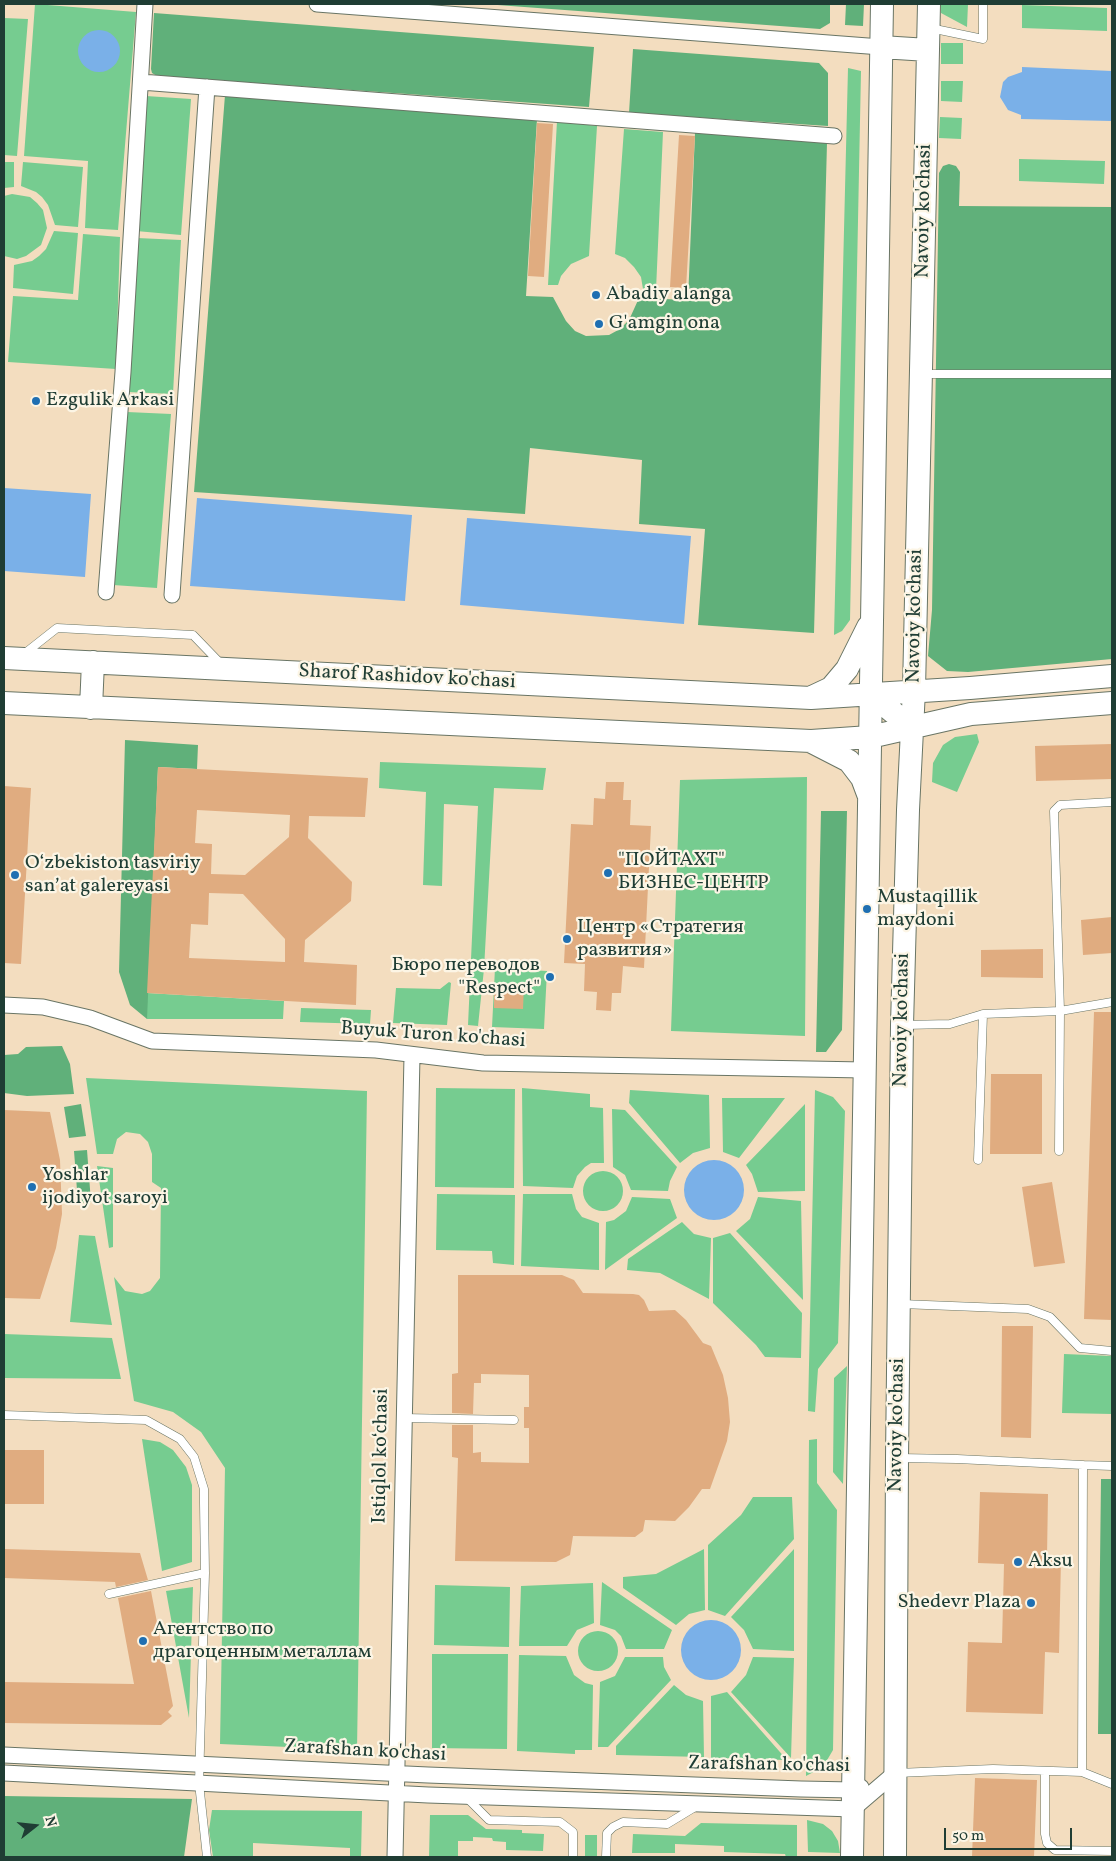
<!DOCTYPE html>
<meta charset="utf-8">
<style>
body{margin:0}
#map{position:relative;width:1116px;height:1861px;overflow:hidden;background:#f3ddbf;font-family:Vollkorn,serif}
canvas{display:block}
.frame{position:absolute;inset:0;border:5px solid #1f3d34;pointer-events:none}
.north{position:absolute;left:10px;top:1801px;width:50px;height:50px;-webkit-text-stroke:4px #fcf5e5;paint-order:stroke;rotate:74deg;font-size:14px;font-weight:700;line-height:20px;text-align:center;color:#1f3d34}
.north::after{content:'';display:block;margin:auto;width:18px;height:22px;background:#1f3d34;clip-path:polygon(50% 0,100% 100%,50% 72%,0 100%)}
.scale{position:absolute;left:944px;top:1828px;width:128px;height:22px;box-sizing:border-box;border:2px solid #1f3d34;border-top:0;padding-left:6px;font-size:15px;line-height:18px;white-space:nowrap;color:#1f3d34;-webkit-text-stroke:4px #fcf5e5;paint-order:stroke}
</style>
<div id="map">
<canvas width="1116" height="1861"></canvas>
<div class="frame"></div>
<div class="north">N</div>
<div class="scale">50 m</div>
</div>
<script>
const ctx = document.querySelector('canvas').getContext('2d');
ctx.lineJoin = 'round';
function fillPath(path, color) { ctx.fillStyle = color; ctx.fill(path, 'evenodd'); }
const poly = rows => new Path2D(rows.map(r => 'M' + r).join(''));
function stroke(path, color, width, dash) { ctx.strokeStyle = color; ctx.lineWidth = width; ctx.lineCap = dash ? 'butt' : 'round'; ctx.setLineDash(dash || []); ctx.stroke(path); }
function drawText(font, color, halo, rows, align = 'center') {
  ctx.font = font + ' Vollkorn,serif'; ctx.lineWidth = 4.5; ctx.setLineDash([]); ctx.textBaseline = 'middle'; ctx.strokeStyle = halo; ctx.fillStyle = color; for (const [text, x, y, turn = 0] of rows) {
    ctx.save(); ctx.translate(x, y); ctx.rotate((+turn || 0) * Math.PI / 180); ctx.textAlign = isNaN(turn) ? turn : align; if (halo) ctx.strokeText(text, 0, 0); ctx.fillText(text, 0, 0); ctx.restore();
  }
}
fillPath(poly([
 [35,4,136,12,118,230,85,228,88,161,24,156],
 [941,4,968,4,967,27,941,13],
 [1022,5,1107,8,1107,31,1022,28],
 [4,18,28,19,17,156,4,155],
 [941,43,963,43,963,64,941,64],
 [848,68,861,71,850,620,842,631,834,635],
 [941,81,963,81,962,102,941,101],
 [146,96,191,99,181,235,136,231],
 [940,117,962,118,961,139,939,138],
 [557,121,597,126,589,256,571,264,561,276,558,285,548,285],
 [624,129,663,132,656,290,643,289,641,277,634,267,625,258,615,254],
 [1019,159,1105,161,1104,184,1019,181],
 [4,162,14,162,14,187,4,188],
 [23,162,83,167,78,227,55,225,48,205,42,197,36,192,21,186],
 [12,194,30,197,37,203,43,210,47,228,41,245,26,256,17,259,4,256,4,196],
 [54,231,78,233,73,294,13,288,14,265,32,261,39,256,46,249],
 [83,234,120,237,116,369,8,362,13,296,78,300],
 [137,238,181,240,173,394,128,392],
 [127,412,171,414,157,588,113,585],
 [977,734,979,742,957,792,932,782,933,763,943,745,955,737],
 [380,762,546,768,543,790,494,788,484,969,478,1026,468,1025,478,806,444,804,442,886,423,885,426,792,379,788],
 [807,777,805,1036,671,1031,680,780],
 [495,968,547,971,544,1029,492,1027],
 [449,982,451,983,447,1025,393,1023,396,988,440,989],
 [147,993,284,1001,283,1019,147,1019],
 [301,1008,371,1010,370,1024,300,1022],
 [86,1078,367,1091,357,1750,220,1744,225,1468,201,1432,173,1412,134,1401,114,1277,125,1291,142,1294,150,1291,160,1278,161,1188,152,1182,152,1154,148,1142,140,1134,126,1132,117,1139,113,1154,97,1154],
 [436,1088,515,1089,514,1188,435,1187],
 [522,1088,590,1094,590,1107,603,1108,604,1163,591,1163,585,1167,577,1176,573,1188,523,1186],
 [630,1090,709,1095,710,1148,693,1153,680,1163,629,1103],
 [815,1090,833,1097,845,1111,838,1343,818,1369,815,1412,808,1411],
 [722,1098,785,1098,739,1158,723,1152],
 [805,1104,805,1191,758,1192,752,1174,746,1165],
 [612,1109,625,1110,677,1167,670,1181,668,1191,631,1190,625,1175,613,1167],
 [97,1166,113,1168,113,1247,109,1248],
 '583 1191a20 20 0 1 1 40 0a20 20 0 1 1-40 0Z',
 [437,1194,515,1195,514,1265,493,1263,492,1251,436,1250],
 [523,1194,572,1194,576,1209,582,1217,599,1223,599,1270,521,1266],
 [632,1197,670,1199,677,1218,605,1270,606,1222,614,1220,626,1211],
 [758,1197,801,1201,803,1300,736,1231,750,1219],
 [682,1222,694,1234,711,1238,709,1299,660,1273,627,1270,628,1259],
 [730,1233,802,1313,801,1358,765,1357,756,1345,713,1303,713,1238],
 [79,1235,95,1236,112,1325,70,1322],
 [4,1334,112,1338,121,1379,4,1378],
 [1064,1354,1112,1356,1112,1414,1062,1413],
 [847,1366,843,1484,833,1472,834,1378],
 [142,1439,160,1442,173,1450,186,1467,192,1485,192,1562,162,1571],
 [817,1439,817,1483,837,1510,833,1750,823,1767,806,1776,809,1440],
 [753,1497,792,1497,794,1539,725,1616,708,1610,708,1545,741,1515],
 [704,1549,705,1610,689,1614,676,1625,623,1588,623,1577,656,1574],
 [794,1549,794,1651,753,1649,744,1630,731,1617],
 [602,1582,672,1630,664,1649,626,1649,621,1636,615,1630,600,1625],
 [593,1583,594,1623,577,1630,567,1646,519,1646,521,1586],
 [435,1585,510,1587,509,1647,434,1645],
 [193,1587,189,1718,166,1591],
 '578 1651a20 20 0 1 1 40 0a20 20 0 1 1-40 0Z',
 [432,1654,508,1654,507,1749,432,1748],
 [519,1655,566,1656,574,1675,585,1683,593,1685,592,1750,575,1750,575,1754,517,1751],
 [625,1657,663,1657,664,1667,671,1680,608,1747,598,1747,600,1682,615,1676],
 [753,1657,794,1658,791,1758,731,1692,746,1675],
 [674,1685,686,1695,703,1701,704,1757,616,1755,616,1746],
 [727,1692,787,1760,711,1758,711,1696],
 [212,1810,362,1811,361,1857,350,1857,350,1848,253,1843,253,1857,213,1857,209,1830],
 [430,1815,468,1815,486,1829,522,1830,522,1833,544,1834,543,1851,506,1850,506,1842,493,1841,492,1838,473,1837,473,1841,458,1841,458,1857,429,1857],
 [807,1820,823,1824,832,1831,838,1841,840,1853,808,1852],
 [701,1823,797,1825,797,1857,786,1857,785,1854,724,1852,724,1846,675,1844,675,1853,632,1853,633,1834,685,1836],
 [585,1835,597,1835,597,1857,585,1857]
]), '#76cc90');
fillPath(poly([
 [484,4,830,4,830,23,820,29],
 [846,4,864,4,863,26,845,25],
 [154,13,594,47,589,107,157,76,152,73,151,69],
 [633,49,819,63,828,73,828,126,629,113],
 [225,95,537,119,526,296,553,297,566,321,575,331,586,336,609,335,620,329,629,320,639,298,688,300,695,133,827,143,814,633,698,625,705,529,639,524,642,460,530,448,525,514,194,492],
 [949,164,956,166,960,172,959,206,1112,207,1112,659,968,672,947,671,928,656,932,610,939,173,943,166],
 [125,740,198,745,197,769,158,767,147,1019,130,1005,119,972],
 [821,811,847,811,842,1030,826,1052,816,1052],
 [62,1046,70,1064,74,1094,27,1096,4,1093,4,1055,18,1054,26,1047],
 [81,1104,86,1136,69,1138,64,1107],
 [87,1150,91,1202,78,1203,74,1151],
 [1101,1479,1112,1479,1112,1734,1098,1734],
 [4,1796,192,1799,184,1857,4,1857]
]), '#60b07a');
fillPath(poly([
 '78 51a21 21 0 1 1 42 0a21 21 0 1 1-42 0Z',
 [1022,67,1112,71,1112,121,1021,119,1021,115,1008,110,1000,97,1003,82,1008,77,1022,72],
 [4,488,91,494,85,577,4,571],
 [197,498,412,515,405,601,190,586],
 [467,518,691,536,684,624,460,605],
 '684 1190a30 30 0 1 1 60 0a30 30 0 1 1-60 0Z',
 '681 1650a30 30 0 1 1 60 0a30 30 0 1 1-60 0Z'
]), '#7ab0e8');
fillPath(poly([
 [537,123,553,124,544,277,528,276],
 [679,135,695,136,686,288,670,287],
 [1112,744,1112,779,1036,781,1035,746],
 [158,767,368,778,365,817,309,816,308,838,352,882,351,901,305,940,304,962,357,965,356,1005,147,993],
 [197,810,290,815,289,837,245,875,211,874,212,844,195,843],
 [209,893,243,894,285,939,285,962,189,958,191,924,208,925],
 [606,782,624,782,623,800,631,800,630,825,651,826,644,968,623,966,621,993,612,993,611,1011,596,1010,597,992,584,991,585,964,564,963,571,824,593,825,594,798,605,799],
 [4,786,31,788,21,964,4,963],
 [1112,917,1112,953,1083,955,1081,920],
 [1043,949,1043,978,981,977,981,950],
 [494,984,524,985,523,1009,494,1008],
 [1094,1012,1112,1012,1112,1320,1084,1319],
 [991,1074,1042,1074,1042,1154,990,1154],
 [4,1110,50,1112,60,1160,62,1214,56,1248,40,1299,4,1298],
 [1052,1182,1065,1263,1034,1267,1022,1187],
 [458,1275,562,1275,574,1280,583,1293,633,1294,639,1295,644,1300,649,1311,675,1310,686,1320,703,1343,711,1346,723,1375,728,1398,730,1422,727,1441,710,1489,702,1489,689,1507,675,1521,645,1520,643,1531,635,1537,573,1536,570,1555,556,1562,455,1561,458,1458,452,1457,452,1425,473,1425,473,1453,481,1452,481,1462,529,1463,529,1428,524,1428,524,1407,529,1407,529,1375,481,1374,481,1383,474,1383,473,1414,452,1413,452,1374,458,1373],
 [1002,1326,1033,1326,1031,1438,1001,1437],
 [4,1450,44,1450,44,1504,4,1504],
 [980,1492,1048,1494,1047,1557,1061,1558,1059,1653,1045,1652,1043,1714,966,1712,968,1642,1002,1643,1004,1564,978,1563],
 [4,1549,140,1553,148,1580,116,1587,115,1582,4,1578],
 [151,1591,173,1706,168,1712,172,1716,161,1725,4,1723,4,1682,134,1684,118,1598],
 [975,1778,1037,1780,1034,1857,972,1857]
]), '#e0ac80');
const lane = poly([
 [930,28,983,39,983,4],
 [922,374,1112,374],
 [24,654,57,628,193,635,221,664],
 [904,1025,950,1024,983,1014,1060,1011,1112,1002],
 [1059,1151,1060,1011,1054,811,1060,805,1112,802],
 [978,1160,983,1014],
 [901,1304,1028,1309,1050,1317,1080,1348,1112,1351],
 [4,1415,146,1420,180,1439,194,1457,204,1489,204,1503,205,1573,199,1783,207,1857],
 [403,1418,514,1420],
 [899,1458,957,1459,1083,1465,1082,1772],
 [1083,1465,1112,1466],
 [109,1594,205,1573],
 [1045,1772,1045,1834,1047,1843,1055,1850,1112,1851],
 [897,1773,993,1769,1082,1772,1112,1784],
 [467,1798,489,1820,560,1822,573,1832,573,1857],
 [606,1857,607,1833,613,1827,623,1822,667,1824,695,1807]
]);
const street = poly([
 [317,4,881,47],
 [141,82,834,136],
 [106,592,123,372,145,4],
 [172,595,207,87],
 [4,1005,43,1007,90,1018,152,1041,376,1050,483,1063,864,1070],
 [4,1755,428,1775,801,1789,853,1790,861,1787],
 [4,1773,428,1795,853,1809,895,1773],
 [395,1857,412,1056]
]);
const primary = poly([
 [881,47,928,50],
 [4,658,811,698,970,688,1112,676],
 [871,694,912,728],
 [814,696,831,688,847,669,868,627],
 [4,703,811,741,870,737,971,714,1112,703],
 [91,708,93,662],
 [812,742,849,761,862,778,868,794],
 [852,1857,882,4],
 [895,1857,897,1458,902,1025,908,810,914,690,929,4]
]);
stroke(lane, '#697565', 9);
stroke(street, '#697565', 17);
stroke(primary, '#697565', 24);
stroke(lane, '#fff', 8);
stroke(street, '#fff', 15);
stroke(primary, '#fff', 22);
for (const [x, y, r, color] of [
 [596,295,5,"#1f6fb2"],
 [599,324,5,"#1f6fb2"],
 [36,401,5,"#1f6fb2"],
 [608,873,5,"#1f6fb2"],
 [15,875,5,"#1f6fb2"],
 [867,909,5,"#1f6fb2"],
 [567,939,5,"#1f6fb2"],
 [550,977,5,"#1f6fb2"],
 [32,1187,5,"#1f6fb2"],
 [1018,1562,5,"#1f6fb2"],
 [1031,1603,5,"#1f6fb2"],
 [143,1641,5,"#1f6fb2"]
]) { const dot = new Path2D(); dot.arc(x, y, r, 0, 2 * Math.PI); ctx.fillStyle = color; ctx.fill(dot); stroke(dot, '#fcf5e5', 2); }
drawText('20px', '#1f3d34', '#fcf5e5', [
 ["Navoiy ko'chasi",925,211,-89],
 ["Navoiy ko'chasi",916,616,-89],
 ["Sharof Rashidov ko'chasi",407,678,3],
 ["Navoiy ko'chasi",903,1020,-89],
 ["Buyuk Turon ko'chasi",433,1036,4],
 ["Navoiy ko'chasi",898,1425,-89],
 ["Istiqlol ko‘chasi",382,1456,-89],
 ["Zarafshan ko'chasi",365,1752,3],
 ["Zarafshan ko'chasi",769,1766,1]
]);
drawText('20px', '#1f3d34', '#fcf5e5', [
 ["Abadiy alanga",606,295],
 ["G'amgin ona",609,324],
 ["Ezgulik Arkasi",46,401],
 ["\"ПОЙТАХТ\"",618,861],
 ["БИЗНЕС-ЦЕНТР",618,884],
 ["Oʻzbekiston tasviriy",25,864],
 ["sanʼat galereyasi",25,887],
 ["Mustaqillik",877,898],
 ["maydoni",877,921],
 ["Центр «Стратегия",577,928],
 ["развития»",577,951],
 ["Бюро переводов",540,966,"right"],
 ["\"Respect\"",540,989,"right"],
 ["Yoshlar",42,1176],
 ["ijodiyot saroyi",42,1199],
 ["Aksu",1028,1562],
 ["Shedevr Plaza",1021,1603,"right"],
 ["Агентство по",153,1630],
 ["драгоценным металлам",153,1653]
], 'left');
</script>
